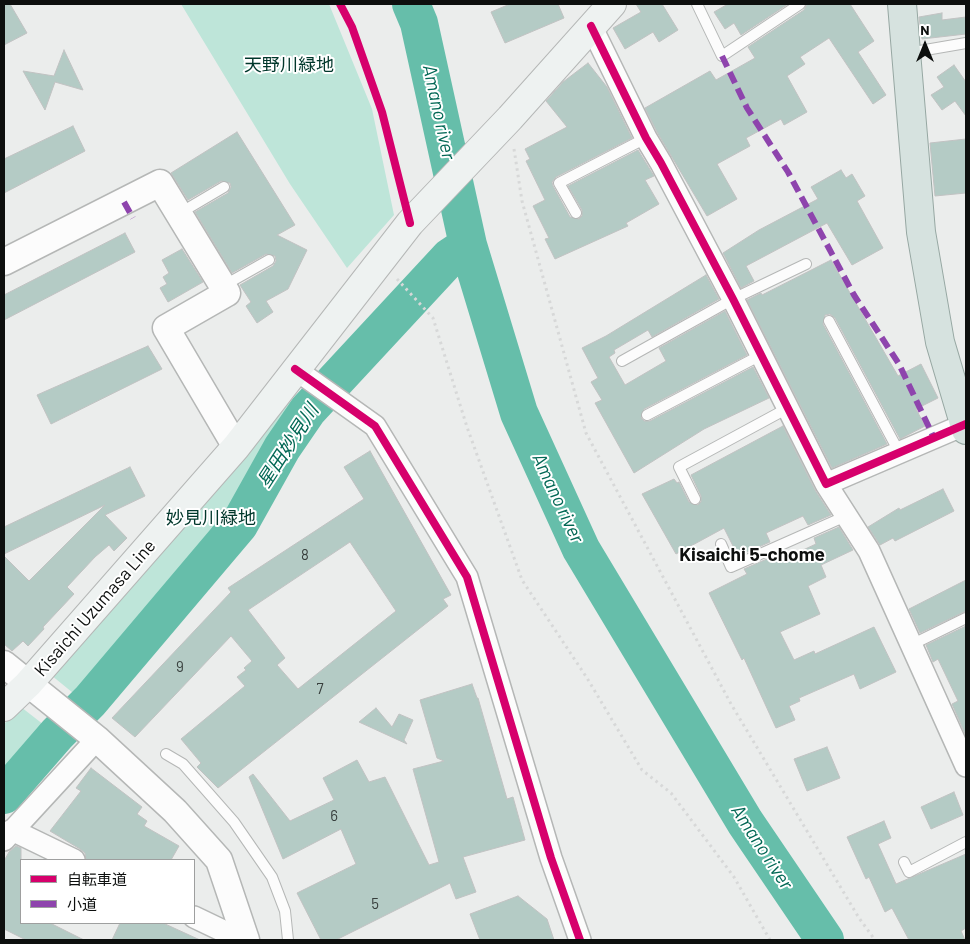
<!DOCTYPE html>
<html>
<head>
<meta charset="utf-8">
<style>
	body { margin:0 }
	#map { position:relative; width:970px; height:944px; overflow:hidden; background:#ebedec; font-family:Barlow,"Noto Sans JP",sans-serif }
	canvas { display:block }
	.frame { position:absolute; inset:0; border:5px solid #0d0f0e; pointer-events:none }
	.legend { position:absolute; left:20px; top:859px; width:175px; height:65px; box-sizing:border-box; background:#fff; border:1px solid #9e9f9f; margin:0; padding:6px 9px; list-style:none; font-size:15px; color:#0d0f0e }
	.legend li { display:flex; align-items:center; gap:10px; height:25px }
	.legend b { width:25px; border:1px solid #9e9f9f }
	.north { position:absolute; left:900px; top:20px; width:50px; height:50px; -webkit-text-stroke:4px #fff; paint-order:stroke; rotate:0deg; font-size:14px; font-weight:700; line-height:20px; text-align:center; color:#0d0f0e }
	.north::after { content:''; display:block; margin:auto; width:18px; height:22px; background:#0d0f0e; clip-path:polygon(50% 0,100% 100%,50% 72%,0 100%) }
</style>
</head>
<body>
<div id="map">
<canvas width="970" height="944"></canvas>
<div class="frame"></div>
<ul class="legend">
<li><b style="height:6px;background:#d6006c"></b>自転車道</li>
<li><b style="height:6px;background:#8e44ad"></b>小道</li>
</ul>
<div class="north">N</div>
</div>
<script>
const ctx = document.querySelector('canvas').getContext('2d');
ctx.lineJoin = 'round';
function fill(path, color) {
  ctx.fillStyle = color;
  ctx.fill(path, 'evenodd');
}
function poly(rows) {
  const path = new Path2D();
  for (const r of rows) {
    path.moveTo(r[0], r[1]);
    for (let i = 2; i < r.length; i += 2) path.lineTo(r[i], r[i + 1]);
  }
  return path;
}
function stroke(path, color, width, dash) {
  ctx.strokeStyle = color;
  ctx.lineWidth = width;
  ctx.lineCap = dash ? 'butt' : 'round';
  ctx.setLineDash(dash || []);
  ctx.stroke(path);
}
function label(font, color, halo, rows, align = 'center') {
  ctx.font = font + ' Barlow,"Noto Sans JP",sans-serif';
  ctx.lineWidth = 4;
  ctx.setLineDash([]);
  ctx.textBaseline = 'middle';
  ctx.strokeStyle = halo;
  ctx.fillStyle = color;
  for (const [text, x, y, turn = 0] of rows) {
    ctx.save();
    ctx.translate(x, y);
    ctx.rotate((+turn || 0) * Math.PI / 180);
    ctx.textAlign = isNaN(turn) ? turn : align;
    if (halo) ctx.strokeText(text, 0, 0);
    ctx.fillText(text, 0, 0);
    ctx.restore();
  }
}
fill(poly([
	[181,4,329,4,372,109,394,215,347,268,290,184],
	[301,393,308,397,238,517,78,697,51,675,283,406],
	[21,707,53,732,4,787,4,724]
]), '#bee5d9');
stroke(poly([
	[411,4,419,23,468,245,519,413,581,549,745,822,825,940],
	[4,795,57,734,90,701,239,525,282,448,308,410,450,257,468,245]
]), '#66beaa', 38);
const building = poly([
	[4,4,10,4,27,33,4,45,4,4],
	[510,4,558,4,564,18,505,43,491,12,510,4],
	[636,4,662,4,678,30,659,42,653,32,625,49,613,28,641,12,636,4],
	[728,4,788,4,741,35,734,23,725,29,714,12,728,4],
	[807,4,850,4,874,41,858,52,886,95,873,104,829,38,800,57,805,64,787,76,807,112,784,125,781,119,746,138,750,146,717,164,737,199,707,216,657,132,645,108,710,71,716,80,755,58,748,47,804,10,807,4],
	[942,13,942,20,966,17,966,34,922,39,919,17,942,13],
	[64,50,83,90,55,82,45,110,23,71,54,76,64,50],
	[588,63,607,87,632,138,556,177,552,182,553,186,570,217,579,219,582,216,582,210,568,186,638,150,654,176,645,180,659,204,626,223,628,226,555,259,545,239,549,238,533,206,545,200,526,161,530,159,525,149,567,127,546,101,563,82,588,63],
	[954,65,966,82,966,116,955,101,942,110,931,95,944,87,937,77,954,65],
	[73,126,85,151,4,193,4,159,73,126],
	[237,132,295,225,277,235,307,250,288,289,266,301,273,312,257,323,246,306,251,302,240,285,273,266,276,261,275,256,266,254,232,273,195,212,228,193,231,187,230,183,221,181,188,200,171,173,237,132],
	[966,139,966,193,935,196,930,143,966,139],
	[841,170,846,178,852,174,865,196,857,201,883,248,852,265,827,223,746,266,754,281,741,288,723,253,759,230,818,199,811,187,841,170],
	[125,233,135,252,4,320,4,295,125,233],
	[182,249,203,282,168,302,160,288,167,284,163,277,169,273,162,260,182,249],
	[831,260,898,376,921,364,938,398,916,409,925,426,900,439,835,318,830,314,825,315,823,324,887,444,832,468,747,300,761,293,762,295,831,260],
	[706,275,719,299,652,337,648,330,614,350,615,353,609,357,625,385,666,361,659,348,725,311,747,355,644,409,641,418,644,421,650,421,753,367,769,398,704,429,634,473,595,403,602,400,591,382,598,378,582,348,606,336,706,275],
	[148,346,162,369,51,424,37,395,148,346],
	[783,426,815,490,831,515,808,525,803,516,766,533,770,542,738,556,724,528,676,554,642,494,674,479,677,483,679,482,689,502,698,505,701,502,701,496,691,475,783,426],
	[370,451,451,595,443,599,448,606,218,788,197,767,201,763,181,739,245,686,237,677,246,670,244,668,252,661,231,636,135,737,112,718,231,592,228,588,364,499,344,467,370,451],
	[350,542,396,611,298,689,277,665,285,658,248,610,350,542],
	[130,467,145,496,105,515,127,538,114,551,109,545,95,557,67,587,74,594,43,627,44,629,28,646,23,641,12,651,4,644,4,556,29,581,105,505,4,554,4,527,130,467],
	[943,489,954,511,895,541,893,538,880,545,868,527,899,508,900,510,943,489],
	[839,527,853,550,821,565,826,577,808,586,820,614,780,632,794,660,814,651,815,654,874,627,896,672,860,689,854,674,799,698,800,701,789,706,795,720,776,728,744,658,742,660,709,593,747,574,744,569,776,555,779,561,816,544,814,538,839,527],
	[966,580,966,611,920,633,909,609,966,580],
	[966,626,966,736,952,704,958,701,938,659,933,662,926,645,966,626],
	[472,684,477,698,478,698,507,799,513,797,525,840,463,857,476,892,456,899,450,883,336,940,321,940,297,893,356,864,341,829,283,859,249,777,253,774,290,821,334,800,323,778,357,760,369,782,385,777,429,865,439,862,413,769,444,761,437,758,420,700,472,684],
	[376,708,392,727,399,714,413,720,404,740,407,744,359,722,376,708],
	[827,747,840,778,807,791,794,759,827,747],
	[91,768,142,807,137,814,147,821,144,826,179,846,171,860,86,860,85,853,80,849,50,831,81,791,76,788,91,768],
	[954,792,963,815,931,829,921,807,954,792],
	[884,821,891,838,878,844,896,884,966,854,966,928,961,931,965,940,909,940,892,908,885,912,869,877,866,879,847,837,884,821],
	[16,846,21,848,21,923,50,923,84,940,26,940,4,929,4,861,9,852,16,846],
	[518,896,547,919,554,940,480,940,470,914,518,896],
	[120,923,163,923,200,940,112,940,120,923]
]);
fill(building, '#b4cbc5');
stroke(building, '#c1c2c2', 1);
const service = poly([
	[697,4,722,56,800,4],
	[908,53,966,43],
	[180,213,224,187],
	[576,213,559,183,646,138],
	[223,286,269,260],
	[829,321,899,452],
	[622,361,733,299,806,264],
	[647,415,761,355],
	[695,499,679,467,788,408],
	[721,544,731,567,846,516],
	[911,645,966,618],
	[166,754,183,764,234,822,272,877,285,911,288,940],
	[904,862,909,872,966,842]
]);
const minor = poly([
	[591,26,646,138,661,163,733,299,826,484,966,424],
	[295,369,375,426,467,577,551,858,580,940],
	[826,484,869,551,966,766],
	[12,830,74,860],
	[4,840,97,739],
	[194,917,242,940]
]);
const tertiary = poly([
	[4,262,160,183,227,293,166,328,236,447],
	[4,664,97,739,175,811,219,860,246,940]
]);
const secondary = poly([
	[4,707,28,684,236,447,410,223,510,118,612,4]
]);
const trunk = poly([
	[902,4,921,232,940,342,966,430]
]);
stroke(service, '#b5b7b6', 12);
stroke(minor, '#b5b7b6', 24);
stroke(tertiary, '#b5b7b6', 29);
stroke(secondary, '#b5b7b6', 30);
stroke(trunk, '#96a7a2', 30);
stroke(poly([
	[514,149,522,201,586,433,731,704,859,918,875,940],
	[397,279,433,318,467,427,522,580,587,678,642,770,671,793,734,877,770,940]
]), '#d7d8d8', 3, [2.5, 4]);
stroke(service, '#fcfcfc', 10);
stroke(minor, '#fcfcfc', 21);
stroke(tertiary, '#fcfcfc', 26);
stroke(secondary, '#eef2f1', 28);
stroke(trunk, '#d6e2df', 28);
stroke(poly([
	[722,56,747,108,788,172,854,295,899,364,934,438],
	[124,202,133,218]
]), '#8e44ad', 6, [12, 6]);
stroke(poly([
	[340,4,352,27,382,112,410,223],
	[591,26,646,138,661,163,733,299,826,484,966,424],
	[295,369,375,426,467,577,551,858,580,940]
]), '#d6006c', 8);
label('15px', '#373e3c', null, [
	["8",305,555],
	["9",180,667],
	["7",320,689],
	["6",334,816],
	["5",375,904]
]);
label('18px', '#00372b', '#fff', [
	["天野川緑地",289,65],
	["妙見川緑地",211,518]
]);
label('18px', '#0d0f0e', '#fff', [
	["Kisaichi Uzumasa Line",95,608,-49]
]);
label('italic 19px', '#026754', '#fff', [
	["Amano river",439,112,78],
	["星田妙見川",288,446,-57],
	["Amano river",558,498,65],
	["Amano river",762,847,57]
]);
label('bold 19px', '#0d0f0e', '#fff', [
	["Kisaichi 5-chome",752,555]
]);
</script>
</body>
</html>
